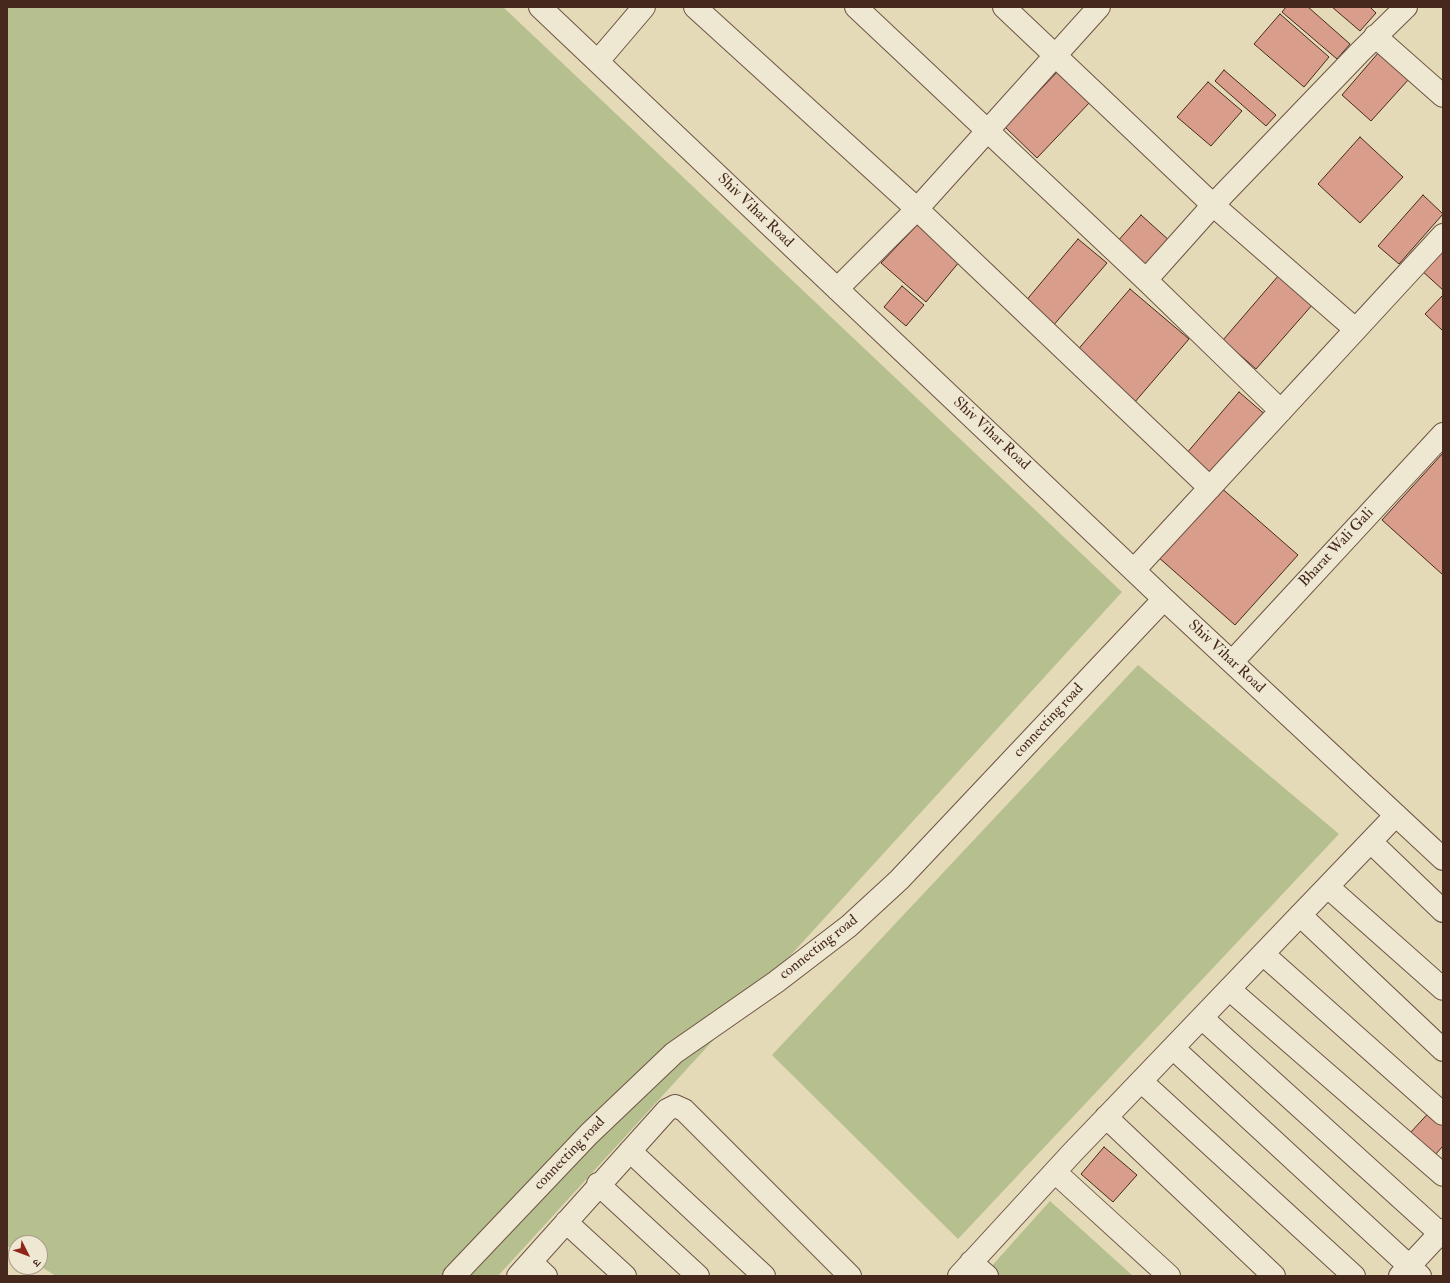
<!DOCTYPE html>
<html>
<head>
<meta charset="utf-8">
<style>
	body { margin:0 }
	#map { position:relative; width:1450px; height:1283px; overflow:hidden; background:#e5dab8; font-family:"IM FELL Double Pica","Noto Serif Devanagari",serif }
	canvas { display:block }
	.frame { position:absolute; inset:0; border:8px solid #46281d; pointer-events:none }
	.north { position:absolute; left:8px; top:1235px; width:40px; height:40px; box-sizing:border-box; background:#eee7d1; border:1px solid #ab9b89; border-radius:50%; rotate:132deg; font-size:11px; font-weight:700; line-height:16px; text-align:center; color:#46281d }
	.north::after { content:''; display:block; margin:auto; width:14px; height:18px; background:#8f2418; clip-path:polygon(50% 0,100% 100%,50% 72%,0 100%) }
</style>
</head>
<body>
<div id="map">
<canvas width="1450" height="1283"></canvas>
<div class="frame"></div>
<div class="north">उ</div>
</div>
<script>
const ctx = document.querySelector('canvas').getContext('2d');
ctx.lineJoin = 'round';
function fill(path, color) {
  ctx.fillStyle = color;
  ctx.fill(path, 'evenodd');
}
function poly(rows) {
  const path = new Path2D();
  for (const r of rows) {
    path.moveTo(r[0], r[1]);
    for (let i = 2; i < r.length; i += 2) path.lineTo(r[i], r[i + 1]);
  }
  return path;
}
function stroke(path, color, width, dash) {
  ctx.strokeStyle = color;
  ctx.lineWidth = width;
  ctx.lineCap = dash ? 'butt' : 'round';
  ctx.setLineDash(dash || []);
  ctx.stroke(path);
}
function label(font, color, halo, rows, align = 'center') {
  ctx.font = font + ' "IM FELL Double Pica",serif';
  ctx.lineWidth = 4;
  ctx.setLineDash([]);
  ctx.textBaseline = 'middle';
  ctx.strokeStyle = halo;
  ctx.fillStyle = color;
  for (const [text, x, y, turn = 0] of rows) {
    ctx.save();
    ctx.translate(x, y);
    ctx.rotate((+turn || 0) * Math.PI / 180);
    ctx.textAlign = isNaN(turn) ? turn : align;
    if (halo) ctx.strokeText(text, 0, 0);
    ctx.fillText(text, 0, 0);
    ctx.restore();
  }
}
fill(poly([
	[7,7,503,7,1122,592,498,1276,56,1276,40,1266,40,1243,16,1243,16,1251,7,1246],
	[1138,665,1339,834,958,1239,772,1055],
	[1050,1201,1133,1276,997,1276,989,1269]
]), '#b6bf8e');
const building = poly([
	[1286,7,1308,7,1350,44,1337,59,1282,12,1286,7],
	[1332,7,1370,7,1376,13,1360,31,1332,7],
	[1280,14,1329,57,1304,87,1254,44,1280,14],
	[1379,52,1409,79,1371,121,1342,95,1379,52],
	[1059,70,1091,101,1037,158,1005,127,1059,70],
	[1224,70,1276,115,1266,126,1215,81,1224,70],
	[1208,82,1242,111,1211,146,1177,117,1208,82],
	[1360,137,1403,177,1360,223,1318,184,1360,137],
	[1423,195,1443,214,1399,264,1378,246,1423,195],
	[1141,215,1171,242,1147,270,1116,243,1141,215],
	[918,224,960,261,926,302,881,263,918,224],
	[1078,239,1107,263,1052,327,1024,303,1078,239],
	[1443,248,1443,290,1421,270,1443,248],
	[1279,275,1313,304,1256,369,1223,340,1279,275],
	[902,286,924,305,906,326,884,307,902,286],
	[1130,289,1189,339,1134,403,1075,353,1130,289],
	[1443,295,1443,331,1425,314,1443,295],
	[1239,392,1268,417,1215,479,1186,454,1239,392],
	[1443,453,1443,575,1382,520,1443,453],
	[1219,486,1298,555,1235,625,1157,556,1219,486],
	[1434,1107,1443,1115,1443,1146,1434,1156,1410,1133,1434,1107],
	[1104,1147,1137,1175,1113,1202,1081,1174,1104,1147]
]);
fill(building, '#d99e8b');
stroke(building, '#46281d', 1);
const minor = poly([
	[540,7,1164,599,1443,859],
	[695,7,917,209,1210,488],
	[856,7,1146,280,1281,411],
	[1004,7,1213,205,1355,329],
	[1375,36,1443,96],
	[598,61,644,7],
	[1146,280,1213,205,1360,52,1406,7],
	[837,289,917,209,1099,7],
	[1134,570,1443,235],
	[1232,662,1443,434],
	[1371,842,1443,911],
	[1328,887,1443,989],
	[1300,915,1443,1050],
	[1263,954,1443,1114],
	[1229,989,1443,1175],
	[1202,1018,1443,1236],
	[1173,1048,1420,1276],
	[1141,1081,1354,1276],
	[1106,1117,1274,1276],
	[630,1151,764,1276],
	[1055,1172,1169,1276],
	[598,1184,698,1276],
	[566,1222,625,1276],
	[531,1262,546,1276],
	[971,1262,987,1276],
	[454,1276,589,1134,674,1053,776,982,849,926,899,880,1164,599],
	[518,1276,667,1110,675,1106,684,1110,850,1276],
	[959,1276,1072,1153,1396,815],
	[1400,1276,1443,1230]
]);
stroke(minor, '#6e5444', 24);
stroke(minor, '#eee7d1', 22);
label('15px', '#46281d', '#eee7d1', [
	["Shiv Vihar Road",755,211,44],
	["Shiv Vihar Road",991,434,43],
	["Bharat Wali Gali",1337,548,-47],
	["Shiv Vihar Road",1226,657,43],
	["connecting road",1049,721,-47],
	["connecting road",819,948,-38],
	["connecting road",570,1154,-46]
]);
</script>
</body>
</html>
